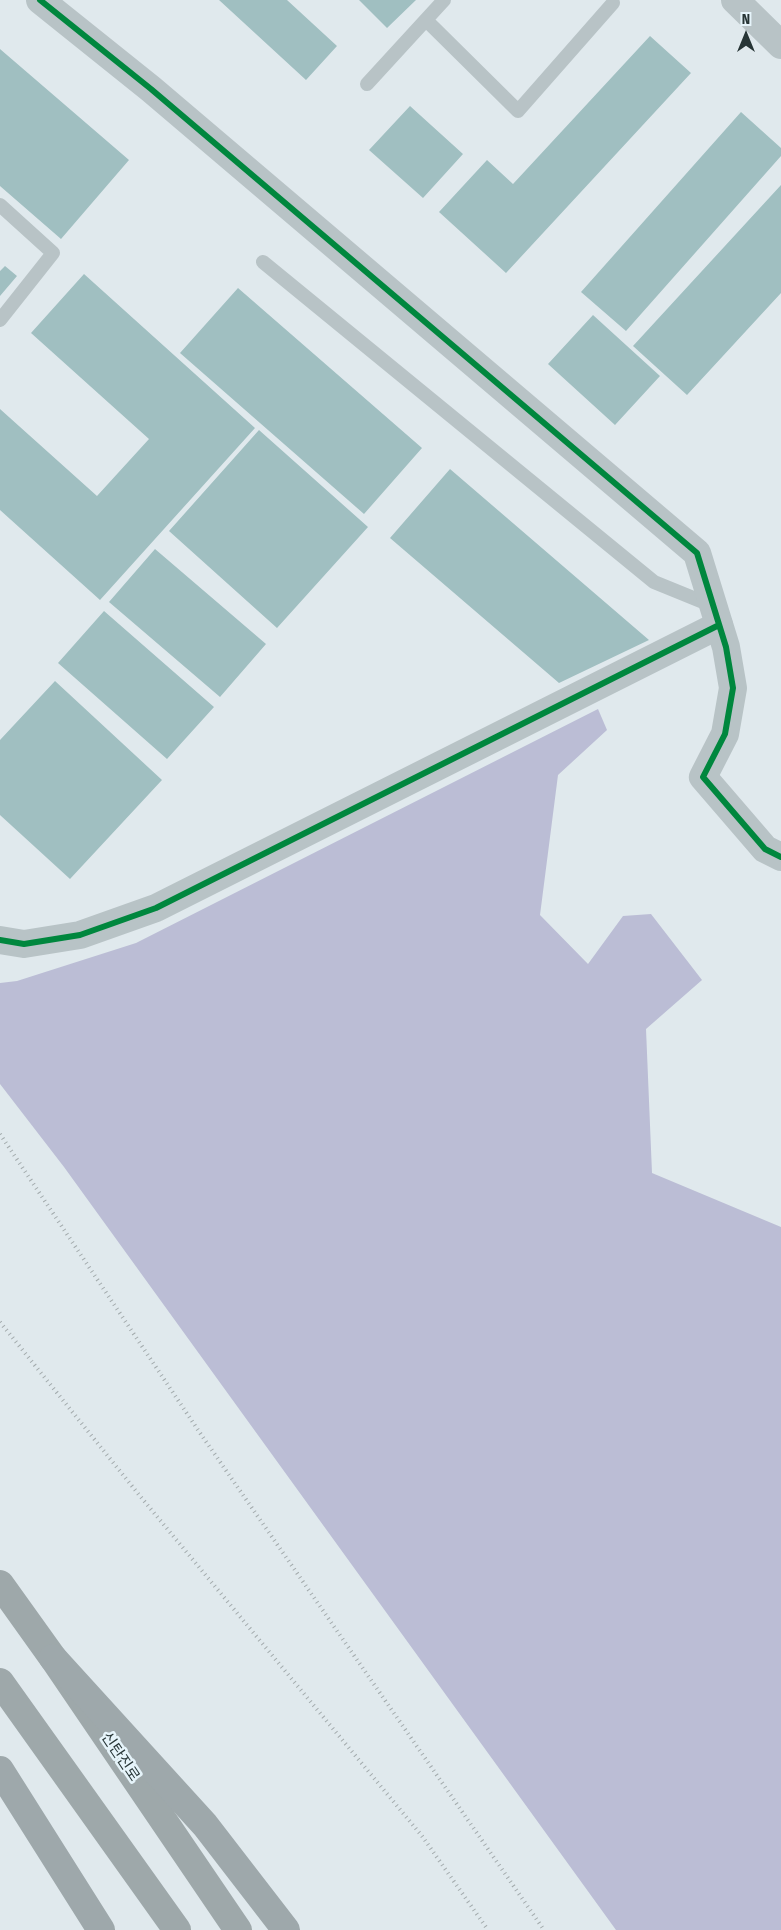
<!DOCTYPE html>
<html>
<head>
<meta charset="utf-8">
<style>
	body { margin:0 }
	#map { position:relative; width:781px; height:1930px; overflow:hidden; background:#e0e9ed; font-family:"Fira Sans Condensed",sans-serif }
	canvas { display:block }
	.north { position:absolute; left:721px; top:10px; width:50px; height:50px; -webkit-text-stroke:4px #e6f4fa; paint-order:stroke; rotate:0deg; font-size:14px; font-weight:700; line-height:20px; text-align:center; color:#273536 }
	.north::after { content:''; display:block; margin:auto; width:18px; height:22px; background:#273536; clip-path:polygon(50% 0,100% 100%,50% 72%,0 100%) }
</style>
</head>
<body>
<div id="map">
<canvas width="781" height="1930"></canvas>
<div class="north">N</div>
</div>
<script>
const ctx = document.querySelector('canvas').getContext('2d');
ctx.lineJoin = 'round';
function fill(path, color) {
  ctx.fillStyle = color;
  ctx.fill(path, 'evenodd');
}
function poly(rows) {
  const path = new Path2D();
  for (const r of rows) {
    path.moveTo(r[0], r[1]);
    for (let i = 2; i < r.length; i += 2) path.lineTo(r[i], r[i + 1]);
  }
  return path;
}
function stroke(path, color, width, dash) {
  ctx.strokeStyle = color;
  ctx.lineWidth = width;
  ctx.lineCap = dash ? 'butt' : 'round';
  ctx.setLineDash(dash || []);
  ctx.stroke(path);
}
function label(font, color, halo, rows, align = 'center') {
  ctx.font = font + ' "Fira Sans Condensed","Noto Sans KR",sans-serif';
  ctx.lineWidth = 5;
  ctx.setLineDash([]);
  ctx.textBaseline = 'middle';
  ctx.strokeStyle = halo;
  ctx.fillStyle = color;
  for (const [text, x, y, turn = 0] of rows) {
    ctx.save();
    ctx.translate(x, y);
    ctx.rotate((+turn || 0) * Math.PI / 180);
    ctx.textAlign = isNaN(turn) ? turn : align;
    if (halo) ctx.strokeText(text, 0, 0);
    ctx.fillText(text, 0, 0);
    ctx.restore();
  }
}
fill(poly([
	[598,709,607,730,558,775,540,915,588,964,623,916,651,914,702,980,646,1029,652,1173,781,1227,781,1930,616,1930,64,1167,0,1084,0,983,17,981,136,943]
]), '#bbbdd5');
fill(poly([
	[219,0,287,0,337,46,306,80],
	[359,0,416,0,387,28],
	[650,36,691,73,506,273,439,212,487,160,513,184],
	[0,49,129,160,61,239,0,186],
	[410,106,463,154,423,198,369,150],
	[741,112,781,148,781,156,626,331,581,292],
	[781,185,781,293,687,395,633,346],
	[5,266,17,276,0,296,0,271],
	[84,274,255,428,100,600,0,510,0,409,97,496,149,439,31,333],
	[238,288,422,448,364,514,180,353],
	[593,315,660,376,615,425,548,364],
	[259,430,368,527,277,628,169,531],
	[450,469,649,640,559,683,390,538],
	[155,549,266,644,220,697,109,602],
	[104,611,214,707,167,759,58,663],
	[55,681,162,780,70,879,0,815,0,740]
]), '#a0bfc1');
stroke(poly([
	[426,20,518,111,613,3],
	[367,84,444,0],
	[0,205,53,253,0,320],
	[263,262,654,582,713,606]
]), '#b8c3c6', 14);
stroke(poly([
	[40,0,151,89,697,553,726,647,733,688,725,734,703,777,765,849,781,857]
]), '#b8c3c6', 28);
stroke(poly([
	[735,0,781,45],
	[0,940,24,944,80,935,156,908,719,625]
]), '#b8c3c6', 28);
stroke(poly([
	[0,1584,53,1658,238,1930],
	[0,1682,177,1930]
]), '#9ea8aa', 28);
stroke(poly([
	[53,1658,205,1825,286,1930],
	[0,1770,101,1930]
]), '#9ea8ab', 28);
stroke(poly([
	[0,1134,198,1430,544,1930],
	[0,1322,140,1496,422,1836,488,1930]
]), '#a3abad', 4, [1, 4]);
stroke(poly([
	[40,0,151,89,697,553,726,647,733,688,725,734,703,777,765,849,781,857],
	[0,940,24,944,80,935,156,908,719,625]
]), '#00873e', 6);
label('15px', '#273536', '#e6f4fa', [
	["신탄진로",120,1757,56]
]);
</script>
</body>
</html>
